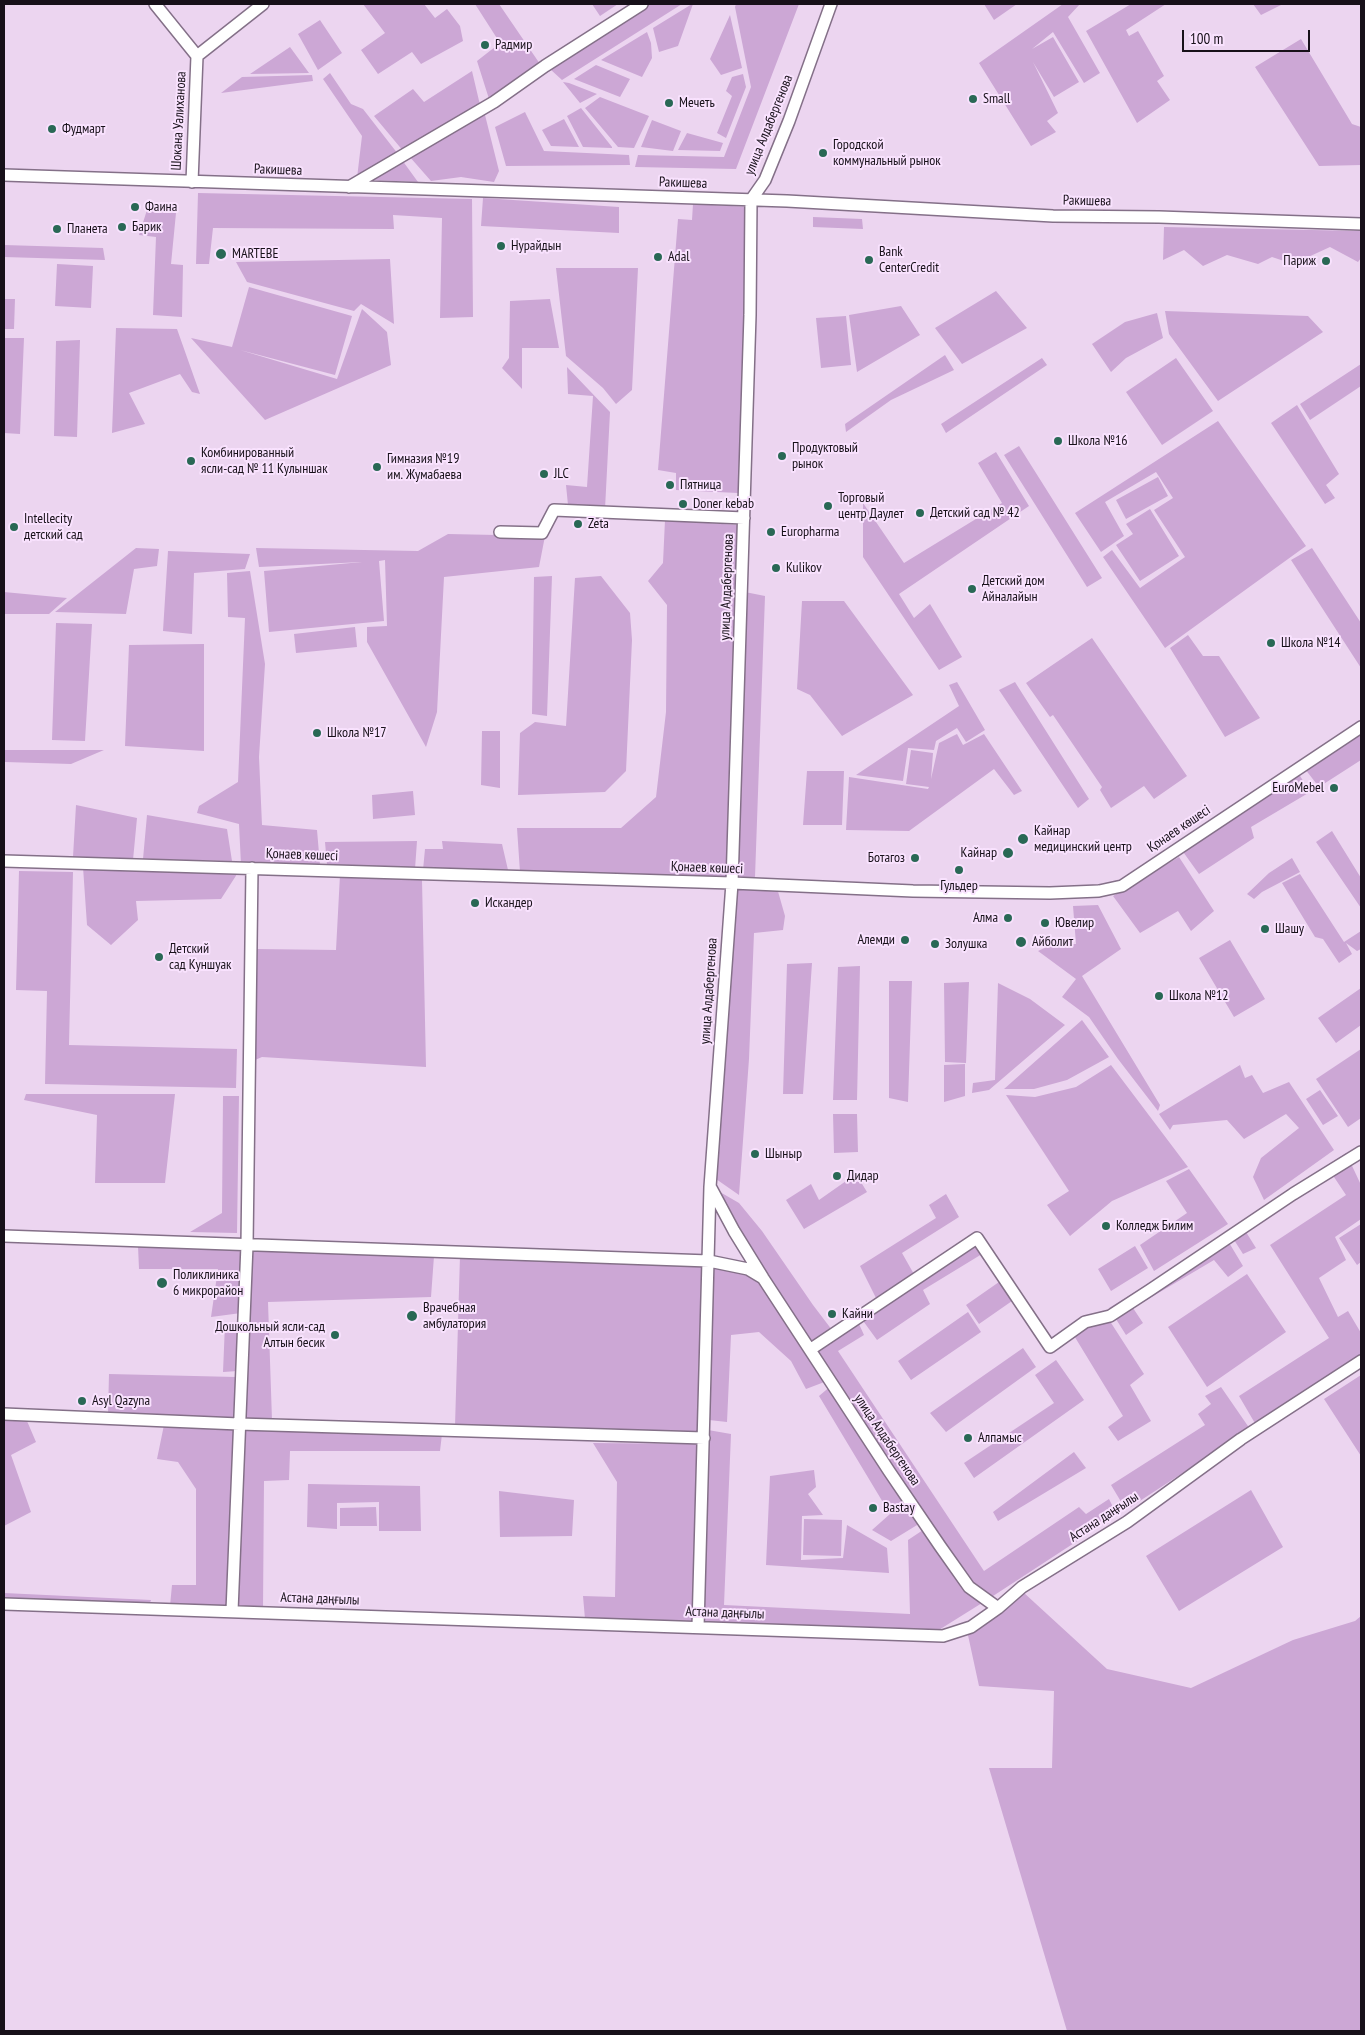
<!DOCTYPE html>
<html>
<head>
<meta charset="utf-8">
<style>
	body { margin:0 }
	#map { position:relative; width:1365px; height:2035px; overflow:hidden; background:#ecd5f0; font-family:"PT Sans Narrow",sans-serif }
	canvas { display:block }
	.frame { position:absolute; inset:0; border:5px solid #171019; pointer-events:none }
	.scale { position:absolute; left:1182px; top:30px; width:128px; height:22px; box-sizing:border-box; border:2px solid #171019; border-top:0; padding-left:6px; font-size:15px; line-height:18px; white-space:nowrap; color:#171019; -webkit-text-stroke:4px #f9e2fe; paint-order:stroke }
</style>
</head>
<body>
<div id="map">
<canvas width="1365" height="2035"></canvas>
<div class="frame"></div>
<div class="scale">100 m</div>
</div>
<script>
const ctx = document.querySelector('canvas').getContext('2d');
ctx.lineJoin = 'round';
function fill(path, color) {
  ctx.fillStyle = color;
  ctx.fill(path, 'evenodd');
}
function poly(rows) {
  const path = new Path2D();
  for (const r of rows) {
    path.moveTo(r[0], r[1]);
    for (let i = 2; i < r.length; i += 2) path.lineTo(r[i], r[i + 1]);
  }
  return path;
}
function stroke(path, color, width, dash) {
  ctx.strokeStyle = color;
  ctx.lineWidth = width;
  ctx.lineCap = dash ? 'butt' : 'round';
  ctx.setLineDash(dash || []);
  ctx.stroke(path);
}
function label(font, color, halo, rows, align = 'center') {
  ctx.font = font + ' "PT Sans Narrow",sans-serif';
  ctx.lineWidth = 4;
  ctx.setLineDash([]);
  ctx.textBaseline = 'middle';
  ctx.strokeStyle = halo;
  ctx.fillStyle = color;
  for (const [text, x, y, turn = 0] of rows) {
    ctx.save();
    ctx.translate(x, y);
    ctx.rotate((+turn || 0) * Math.PI / 180);
    ctx.textAlign = isNaN(turn) ? turn : align;
    if (halo) ctx.strokeText(text, 0, 0);
    ctx.fillText(text, 0, 0);
    ctx.restore();
  }
}
fill(poly([
	[363,4,424,4,435,18,447,9,460,26,463,41,421,64,412,52,378,74,361,50,385,33],
	[475,4,499,4,540,64,490,102,477,61,500,43],
	[592,4,618,4,600,16],
	[649,4,682,4,562,80,550,69],
	[692,4,693,4,678,46,659,52,653,28],
	[736,4,799,4,736,169,635,167,638,155,724,157,751,87,735,7],
	[984,4,1017,4,994,20],
	[1063,4,1080,4,1068,17,1100,73,1084,83,1053,32,1032,49,1053,37,1079,82,1054,97,1033,62,1058,113,1047,121,1056,132,1031,146,979,63],
	[1131,4,1166,4,1126,30,1129,36,1138,31,1164,76,1157,81,1170,100,1137,123,1086,31],
	[1253,4,1280,4,1281,5,1261,15],
	[730,15,742,68,721,75,710,59],
	[320,20,342,53,318,70,298,34],
	[647,32,651,43,652,58,642,77,601,60],
	[1301,39,1352,124,1361,127,1361,165,1319,166,1255,67],
	[290,47,309,73,250,74],
	[596,65,630,79,620,97,574,79],
	[472,71,480,105,404,152,374,116,413,89,424,102],
	[330,73,351,104,363,109,398,154,357,178,362,136,323,79],
	[743,74,746,87,726,138,717,133,732,96,726,91,732,77],
	[312,75,313,81,221,93,242,77],
	[563,82,569,83,597,94,580,103],
	[600,97,649,116,634,148,618,147,585,108],
	[581,108,612,147,612,148,583,147,567,116],
	[484,111,499,171,494,182,461,177,431,181,409,156],
	[525,112,544,151,629,155,630,165,506,166,495,127],
	[564,119,579,147,551,146,542,130],
	[652,120,681,131,673,151,641,147],
	[687,133,723,143,720,151,678,150],
	[402,160,418,182,372,180],
	[198,193,472,199,473,317,440,318,442,218,393,215,394,229,213,228,209,264,196,264],
	[483,198,619,207,619,233,481,226],
	[693,204,750,207,738,493,676,490,676,473,658,470,678,219,692,220],
	[147,210,176,213,171,264,183,265,182,317,153,315,156,237,139,235],
	[813,217,862,219,863,229,813,227],
	[1164,227,1361,231,1361,258,1358,262,1330,247,1293,264,1272,257,1258,264,1227,255,1203,266,1184,250,1163,260],
	[4,245,103,248,105,260,4,257],
	[390,259,394,324,361,304,354,311,247,282,236,262],
	[57,264,93,266,91,308,55,306],
	[556,268,638,268,632,390,616,404,603,388,566,356],
	[249,287,352,316,335,375,240,350,337,379,362,309,387,332,391,365,265,420,191,338,232,347],
	[996,291,1027,328,962,364,935,328],
	[4,299,15,299,14,329,4,329],
	[550,299,559,348,522,348,522,389,502,368,509,358,510,301],
	[901,306,920,335,857,372,849,315],
	[1165,311,1308,316,1323,332,1218,401,1169,334],
	[1157,313,1163,338,1126,358,1111,372,1092,344,1125,322],
	[846,316,851,365,821,368,816,318],
	[116,328,177,329,200,394,192,392,180,374,129,393,145,424,112,433],
	[4,338,24,338,20,434,4,433],
	[80,340,77,437,54,436,56,341],
	[945,355,954,370,891,400,846,432,845,424],
	[1042,358,1047,365,946,433,941,424],
	[1176,358,1213,411,1162,445,1126,392],
	[1361,364,1361,386,1310,420,1300,404],
	[567,367,610,412,605,509,568,505,566,485,587,487,593,396,568,394],
	[1297,405,1339,474,1326,485,1335,498,1325,504,1271,423],
	[1218,421,1306,546,1165,648,1103,557,1112,550,1140,588,1185,557,1154,510,1173,498,1156,472,1105,502,1124,536,1101,552,1075,513],
	[1019,446,1102,578,1087,587,1004,455],
	[996,452,1029,506,899,594,914,618,930,604,962,657,939,670,863,557,863,503,904,563,1002,503,978,463],
	[1158,477,1168,496,1126,519,1116,500],
	[1150,509,1179,556,1140,581,1116,545,1133,534,1126,524],
	[665,520,737,525,728,879,520,872,517,828,621,828,656,797,666,712,667,605,648,581,663,563],
	[448,534,545,536,539,567,444,577,437,712,426,747,367,642,367,627,387,626,385,560,379,561,384,621,269,632,264,571,362,562,259,567,256,548,418,551],
	[136,548,159,549,157,566,134,569,126,614,55,612],
	[1312,548,1361,623,1361,668,1291,560],
	[168,551,250,554,245,569,194,573,192,634,163,631],
	[250,571,265,664,259,757,262,825,317,830,320,865,241,865,239,824,197,813,199,806,238,782,245,618,228,617,227,573],
	[552,576,547,716,532,714,534,577],
	[601,576,630,613,632,640,626,771,605,792,518,795,520,733,535,722,566,726,575,578],
	[4,592,67,598,49,614,4,614],
	[745,592,765,596,755,877,736,877],
	[802,601,844,601,913,695,842,736,810,695,797,689],
	[56,623,92,624,85,741,52,740],
	[355,627,357,647,296,653,294,634],
	[1188,635,1203,656,1219,656,1260,718,1225,737,1170,648],
	[1092,638,1187,776,1154,799,1144,786,1111,808,1100,790,1102,787,1053,715,1050,717,1026,683],
	[204,644,204,751,125,746,129,645],
	[957,682,985,730,966,742,957,728,936,741,934,750,908,748,903,781,856,775,959,706,949,685],
	[1015,682,1089,799,1078,808,999,690],
	[482,731,500,731,500,788,481,785],
	[1361,731,1361,760,1319,787,1305,769],
	[957,734,963,745,984,734,1022,791,1014,795,994,769,909,831,846,830,849,777,928,789,929,787,906,784,911,750,933,753,931,779,939,743],
	[4,750,104,750,71,764,5,762],
	[807,771,844,771,842,825,803,825],
	[1297,771,1310,792,1251,827,1254,838,1199,874,1181,849],
	[413,791,415,815,373,819,372,795],
	[76,805,137,818,133,860,73,857],
	[147,815,227,829,232,861,143,859],
	[1332,831,1361,878,1361,908,1316,842],
	[417,841,415,869,327,865,325,842],
	[442,841,502,844,508,870,423,870,425,849,443,849],
	[1179,857,1214,911,1191,931,1178,911,1140,933,1113,896],
	[1292,858,1300,872,1262,892,1254,899,1247,894,1269,873],
	[83,867,239,871,221,899,136,901,138,920,111,945,87,925],
	[19,871,73,872,69,1045,237,1049,236,1088,45,1084,47,991,16,990],
	[1300,874,1344,942,1361,931,1361,949,1357,951,1346,943,1352,954,1339,963,1323,939,1315,937,1282,883],
	[340,875,422,880,426,1067,262,1057,255,1060,256,949,336,950],
	[736,888,777,888,785,916,783,930,754,933,749,1059,739,1195,716,1179],
	[1098,905,1121,949,1082,976,1160,1105,1158,1111,1118,1059,1089,1017,1062,997,1076,979,1038,951,1053,944,1076,944,1073,906],
	[1230,940,1265,999,1234,1017,1199,958],
	[812,963,803,1094,783,1094,787,964],
	[860,966,857,1100,833,1100,838,967],
	[889,981,912,981,908,1102,889,1098],
	[969,982,966,1063,945,1062,944,983],
	[998,983,1030,999,1065,1025,989,1090,972,1093,973,1083,995,1080],
	[1361,988,1361,1025,1336,1043,1318,1018],
	[1082,1020,1109,1057,1067,1080,1034,1089,1004,1089],
	[1361,1049,1361,1118,1348,1127,1316,1079],
	[965,1064,965,1096,944,1102,944,1065],
	[1111,1065,1188,1167,1112,1201,1070,1236,1047,1205,1069,1191,1006,1095,1035,1097,1076,1087],
	[1240,1065,1245,1078,1252,1075,1263,1093,1289,1082,1334,1150,1264,1200,1253,1177,1261,1158,1299,1128,1286,1114,1244,1139,1227,1120,1173,1125,1170,1130,1159,1114],
	[1320,1090,1338,1116,1323,1125,1306,1099],
	[26,1094,175,1094,165,1183,95,1183,97,1115,24,1100],
	[223,1096,239,1096,237,1233,190,1232,222,1213],
	[833,1114,857,1114,858,1152,834,1153],
	[1346,1153,1361,1185,1361,1219,1335,1237,1346,1260,1319,1278,1338,1317,1348,1311,1361,1333,1361,1357,1256,1425,1239,1396,1329,1338,1270,1245,1346,1195,1332,1174,1246,1232,1256,1248,1243,1254,1229,1232],
	[1189,1169,1228,1224,1154,1271,1140,1245,1187,1213,1166,1181],
	[856,1174,867,1192,804,1229,786,1200,811,1184,819,1200],
	[713,1188,739,1203,762,1231,813,1305,832,1330,812,1344],
	[946,1194,959,1217,902,1253,915,1276,878,1302,860,1266,936,1218,929,1205],
	[1361,1224,1361,1262,1357,1265,1339,1238],
	[1225,1236,1243,1266,1228,1277,1214,1260,1133,1308,1143,1323,1126,1335,1109,1308],
	[975,1242,982,1254,923,1290,930,1304,877,1340,861,1318],
	[138,1246,243,1248,241,1313,211,1317,218,1269,139,1269],
	[1135,1246,1148,1268,1111,1291,1098,1269],
	[252,1248,434,1256,431,1297,268,1302,272,1420,244,1418],
	[460,1256,705,1264,698,1434,455,1426],
	[712,1264,760,1280,827,1381,806,1389,791,1361,759,1332,731,1335,727,1422,709,1420],
	[1247,1274,1286,1332,1207,1387,1168,1327],
	[999,1282,1012,1301,979,1324,966,1305],
	[968,1312,981,1332,911,1380,898,1361],
	[1104,1312,1144,1374,1130,1385,1151,1421,1118,1441,1108,1427,1123,1416,1073,1334],
	[240,1323,238,1371,223,1372,225,1324],
	[859,1324,864,1335,838,1351,984,1571,1079,1507,1086,1514,1109,1499,1117,1515,990,1598,971,1586,817,1350],
	[1023,1348,1036,1367,946,1432,930,1413],
	[1056,1360,1084,1400,974,1478,964,1463,1054,1403,1035,1375],
	[109,1374,236,1377,235,1421,108,1414],
	[1361,1375,1361,1456,1324,1399],
	[832,1385,922,1522,891,1541,872,1530,890,1514,819,1396],
	[1221,1387,1250,1429,1126,1510,1111,1485,1205,1425,1198,1414,1211,1404,1205,1396],
	[4,1421,27,1421,36,1442,11,1455,31,1512,4,1526],
	[164,1425,234,1429,227,1609,170,1606,172,1585,196,1585,196,1489,178,1462,157,1459],
	[242,1430,442,1434,440,1451,290,1451,289,1480,264,1481,263,1608,234,1608],
	[708,1430,731,1434,724,1605,910,1614,908,1540,926,1528,982,1603,934,1633,702,1624],
	[593,1443,697,1444,695,1621,585,1619,583,1596,615,1597,617,1482],
	[1074,1452,1086,1468,998,1521,993,1512],
	[814,1470,816,1487,808,1494,823,1515,802,1516,801,1560,843,1558,847,1525,887,1548,889,1573,766,1565,770,1476],
	[308,1484,420,1486,421,1531,379,1531,379,1502,337,1503,337,1529,307,1527],
	[1251,1490,1283,1547,1179,1611,1146,1556],
	[499,1491,574,1500,572,1536,500,1537],
	[376,1507,377,1526,340,1526,340,1508],
	[804,1519,842,1520,841,1556,803,1555],
	[1023,1592,1107,1669,1191,1688,1293,1640,1355,1621,1361,1616,1361,2031,1067,2031,989,1768,1052,1768,1054,1691,979,1686,966,1626],
	[4,1593,151,1600,149,1606,4,1600]
]), '#cca7d5');
const minor = poly([
	[155,4,197,56],
	[4,175,787,201,1053,216,1159,217,1361,224],
	[192,182,197,56,263,4],
	[349,187,494,102,545,66,642,4],
	[500,532,542,533,554,510,744,518],
	[4,861,732,883,913,891,1050,893,1099,891,1122,886,1361,727],
	[711,1188,734,1231,763,1278,889,1471,940,1546,969,1587,998,1608],
	[4,1236,709,1261,748,1269,763,1278],
	[811,1349,977,1238,1050,1347,1085,1322,1110,1316,1150,1290,1293,1194,1361,1152],
	[4,1414,239,1424,704,1438],
	[4,1604,943,1636,971,1627,998,1608,1022,1587,1127,1522,1241,1439,1361,1361],
	[232,1611,247,1245,252,868],
	[698,1627,710,1187,732,883,750,315,751,200,765,180,789,121,831,4]
]);
stroke(minor, '#847088', 14);
stroke(minor, '#fff', 11);
for (const [x, y, r, color] of [
	[485,45,5,"#296855"],
	[973,99,5,"#296855"],
	[669,103,5,"#296855"],
	[52,129,5,"#296855"],
	[823,153,5,"#296855"],
	[135,207,5,"#296855"],
	[122,227,5,"#296855"],
	[57,229,5,"#296855"],
	[501,246,5,"#296855"],
	[221,254,6,"#296855"],
	[658,257,5,"#296855"],
	[869,260,5,"#296855"],
	[1326,261,5,"#296855"],
	[1058,441,5,"#296855"],
	[782,456,5,"#296855"],
	[191,461,5,"#296855"],
	[377,467,5,"#296855"],
	[544,474,5,"#296855"],
	[670,485,5,"#296855"],
	[683,504,5,"#296855"],
	[828,506,5,"#296855"],
	[920,513,5,"#296855"],
	[578,524,5,"#296855"],
	[14,527,5,"#296855"],
	[771,532,5,"#296855"],
	[776,568,5,"#296855"],
	[972,589,5,"#296855"],
	[1271,643,5,"#296855"],
	[317,733,5,"#296855"],
	[1334,788,5,"#296855"],
	[1023,839,6,"#296855"],
	[1008,853,6,"#296855"],
	[915,858,5,"#296855"],
	[959,870,5,"#296855"],
	[475,903,5,"#296855"],
	[1008,918,5,"#296855"],
	[1045,923,5,"#296855"],
	[1265,929,5,"#296855"],
	[905,940,5,"#296855"],
	[1021,942,6,"#296855"],
	[935,944,5,"#296855"],
	[159,957,5,"#296855"],
	[1159,996,5,"#296855"],
	[755,1154,5,"#296855"],
	[837,1176,5,"#296855"],
	[1106,1226,5,"#296855"],
	[162,1283,6,"#296855"],
	[832,1314,5,"#296855"],
	[412,1316,6,"#296855"],
	[335,1335,5,"#296855"],
	[82,1401,5,"#296855"],
	[968,1438,5,"#296855"],
	[873,1508,5,"#296855"]
]) {
  const dot = new Path2D();
  dot.arc(x, y, r, 0, 2 * Math.PI);
  ctx.fillStyle = color;
  ctx.fill(dot);
  stroke(dot, '#f9e2fe', 2);
}
label('14px', '#171019', '#f9e2fe', [
	["Радмир",495,45],
	["Small",983,99],
	["Мечеть",679,103],
	["Фудмарт",62,129],
	["Городской",833,145],
	["коммунальный рынок",833,161],
	["Фаина",145,207],
	["Барик",132,227],
	["Планета",67,229],
	["Нурайдын",511,246],
	["Bank",879,252],
	["CenterCredit",879,268],
	["MARTEBE",232,254],
	["Adal",668,257],
	["Париж",1316,261,"right"],
	["Школа №16",1068,441],
	["Продуктовый",792,448],
	["рынок",792,464],
	["Комбинированный",201,453],
	["ясли-сад № 11 Кулыншак",201,469],
	["Гимназия №19",387,459],
	["им. Жумабаева",387,475],
	["JLC",554,474],
	["Пятница",680,485],
	["Торговый",838,498],
	["центр Даулет",838,514],
	["Doner kebab",693,504],
	["Детский сад № 42",930,513],
	["Intellecity",24,519],
	["детский сад",24,535],
	["Zeta",588,524],
	["Europharma",781,532],
	["Kulikov",786,568],
	["Детский дом",982,581],
	["Айналайын",982,597],
	["Школа №14",1281,643],
	["Школа №17",327,733],
	["EuroMebel",1324,788,"right"],
	["Кайнар",1034,831],
	["медицинский центр",1034,847],
	["Кайнар",997,853,"right"],
	["Ботагоз",905,858,"right"],
	["Гульдер",959,886,"center"],
	["Искандер",485,903],
	["Алма",998,918,"right"],
	["Ювелир",1055,923],
	["Шашу",1275,929],
	["Алемди",895,940,"right"],
	["Айболит",1032,942],
	["Золушка",945,944],
	["Детский",169,949],
	["сад Куншуак",169,965],
	["Школа №12",1169,996],
	["Шыныр",765,1154],
	["Дидар",847,1176],
	["Колледж Билим",1116,1226],
	["Поликлиника",173,1275],
	["6 микрорайон",173,1291],
	["Врачебная",423,1308],
	["амбулатория",423,1324],
	["Кайни",842,1314],
	["Дошкольный ясли-сад",325,1327,"right"],
	["Алтын бесик",325,1343,"right"],
	["Asyl Qazyna",92,1401],
	["Алпамыс",978,1438],
	["Bastay",883,1508]
], 'left');
label('14px', '#171019', '#f9e2fe', [
	["Шокана Уалиханова",179,121,-87],
	["улица Алдабергенова",769,125,-68],
	["Ракишева",278,170,2],
	["Ракишева",683,183,2],
	["Ракишева",1087,201,1],
	["улица Алдабергенова",727,587,-88],
	["Қонаев көшесі",1179,829,-34],
	["Қонаев көшесі",302,855,2],
	["Қонаев көшесі",707,868,2],
	["улица Алдабергенова",709,991,-86],
	["улица Алдабергенова",887,1440,56],
	["Астана даңғылы",1104,1517,-33],
	["Астана даңғылы",320,1599,2],
	["Астана даңғылы",725,1613,2]
]);
</script>
</body>
</html>
